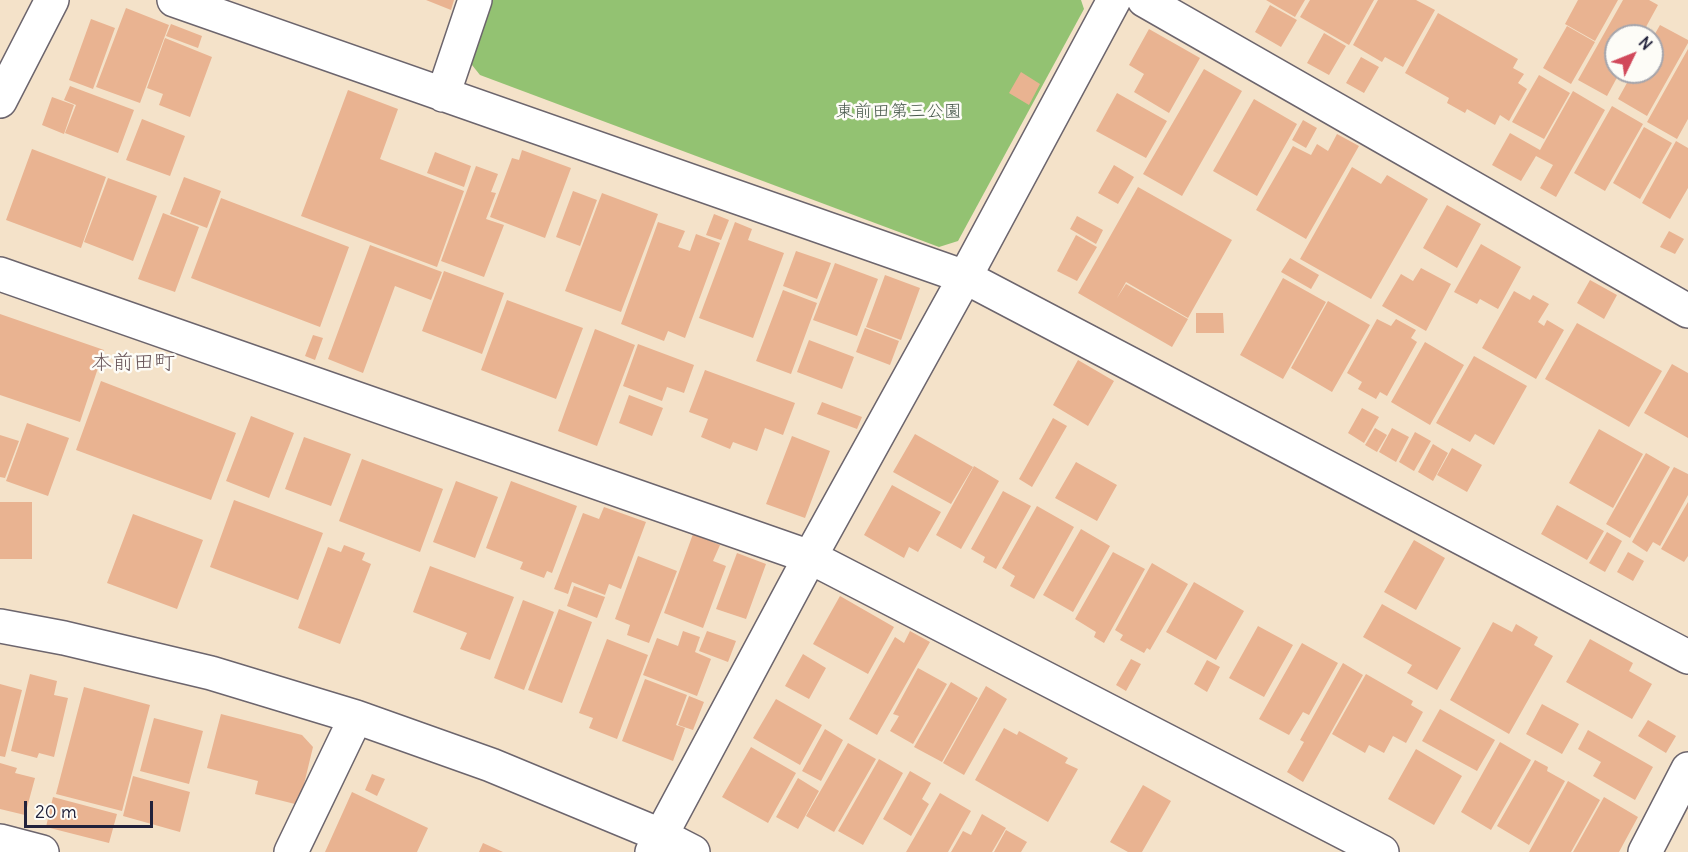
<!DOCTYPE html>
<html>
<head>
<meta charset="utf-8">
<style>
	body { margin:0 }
	#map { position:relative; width:1688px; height:852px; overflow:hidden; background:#f4e2c9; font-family:Delius,sans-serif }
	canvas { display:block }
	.north { position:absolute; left:1604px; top:24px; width:60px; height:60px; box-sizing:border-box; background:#fdfcf7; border:2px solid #a5a5ac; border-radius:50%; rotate:47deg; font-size:16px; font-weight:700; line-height:24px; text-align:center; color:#22223b }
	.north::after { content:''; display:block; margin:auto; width:21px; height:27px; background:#d1495b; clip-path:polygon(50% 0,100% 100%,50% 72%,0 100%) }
	.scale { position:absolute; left:24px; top:801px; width:129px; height:27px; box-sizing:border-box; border:3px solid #22223b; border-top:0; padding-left:8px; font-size:18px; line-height:21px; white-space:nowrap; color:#22223b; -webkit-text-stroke:4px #fdfcf7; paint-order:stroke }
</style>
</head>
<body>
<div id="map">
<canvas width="1688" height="852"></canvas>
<div class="north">N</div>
<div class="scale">20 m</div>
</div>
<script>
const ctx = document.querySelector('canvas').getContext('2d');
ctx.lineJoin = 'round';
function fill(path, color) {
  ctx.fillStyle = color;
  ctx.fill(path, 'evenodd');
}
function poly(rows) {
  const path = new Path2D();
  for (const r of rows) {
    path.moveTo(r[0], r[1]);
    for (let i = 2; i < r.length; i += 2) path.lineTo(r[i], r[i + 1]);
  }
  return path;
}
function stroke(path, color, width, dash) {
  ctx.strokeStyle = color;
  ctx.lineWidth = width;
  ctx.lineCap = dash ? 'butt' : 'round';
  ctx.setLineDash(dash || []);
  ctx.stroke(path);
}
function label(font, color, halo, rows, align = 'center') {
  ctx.font = font + ' Delius,"Klee One",sans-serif';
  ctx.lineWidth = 5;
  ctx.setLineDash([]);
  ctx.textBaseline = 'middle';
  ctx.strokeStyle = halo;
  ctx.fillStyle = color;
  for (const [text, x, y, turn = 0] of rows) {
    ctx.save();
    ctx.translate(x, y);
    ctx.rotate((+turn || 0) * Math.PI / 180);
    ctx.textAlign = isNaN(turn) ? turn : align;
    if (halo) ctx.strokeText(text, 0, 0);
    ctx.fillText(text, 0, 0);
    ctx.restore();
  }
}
fill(poly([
	[490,0,1081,0,1084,9,958,241,939,247,480,75,468,60]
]), '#93c272');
fill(poly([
	[426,0,454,0,451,10],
	[1266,0,1305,0,1295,17],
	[1310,0,1374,0,1349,45,1300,17],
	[1378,0,1416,0,1435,10,1403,67,1385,57,1382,62,1353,45],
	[1578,0,1618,0,1595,41,1565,24],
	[1623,0,1649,0,1658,5,1641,36,1616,36,1616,72,1620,72,1607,96,1578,80],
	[1270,5,1297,20,1281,47,1255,32],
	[126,8,169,25,140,103,96,87],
	[1438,13,1518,59,1513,68,1524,74,1518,83,1527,89,1509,121,1500,115,1495,125,1467,109,1465,113,1447,103,1449,98,1405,73],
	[91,19,115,28,93,89,69,80],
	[171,24,202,36,198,48,166,36],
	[1660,25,1688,40,1688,43,1647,116,1618,99,1633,72,1652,72,1652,39],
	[1567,26,1595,42,1571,84,1543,68],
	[1149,29,1200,58,1169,113,1134,92,1144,74,1129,65],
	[1324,33,1346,46,1329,75,1307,63],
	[165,38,212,57,190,117,159,105,163,94,147,88],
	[1688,49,1688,119,1677,139,1647,122],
	[1361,57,1379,67,1364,93,1346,83],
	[1204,69,1242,91,1182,196,1143,174],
	[1021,72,1040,84,1029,105,1009,93],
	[1539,75,1570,93,1544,139,1512,122],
	[70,86,134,110,118,153,65,133,76,105,64,100],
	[348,90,398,109,380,159,464,191,437,267,301,216],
	[1573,91,1605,110,1556,197,1540,188,1553,165,1536,156,1521,181,1492,165,1510,133,1540,150],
	[1117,93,1167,121,1146,158,1096,131],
	[52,97,74,105,64,134,42,125],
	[1254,99,1297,124,1257,196,1213,171],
	[1612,106,1643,124,1605,191,1574,173],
	[142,119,185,136,170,176,126,160],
	[1303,120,1317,128,1306,148,1292,140],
	[1644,127,1672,143,1640,199,1613,183],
	[1337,134,1359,146,1306,239,1256,210,1293,146,1311,155,1317,144,1328,151],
	[1676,141,1688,148,1688,188,1670,219,1642,203],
	[32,149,106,177,81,248,6,220],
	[522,150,571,168,545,238,490,217,512,158,519,160],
	[435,152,471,166,464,187,427,173],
	[1114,165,1134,177,1118,204,1098,193],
	[476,166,498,174,491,192,496,193,486,219,504,225,484,277,441,261],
	[1352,167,1381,184,1387,175,1428,199,1371,299,1300,259],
	[184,177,221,191,207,228,170,214],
	[108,178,157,196,133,261,84,242],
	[1138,187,1232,240,1188,318,1126,282,1117,298,1126,284,1188,319,1172,347,1078,293],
	[573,191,597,200,580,246,556,237],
	[602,193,658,214,621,312,565,291],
	[221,198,349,247,320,327,191,278],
	[1447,205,1481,224,1457,268,1423,248],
	[163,213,199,227,175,292,138,279],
	[714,214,729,220,721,240,706,235],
	[1077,216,1103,230,1096,244,1070,229],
	[658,222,685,231,678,247,690,251,696,234,720,243,685,338,668,331,664,341,621,324],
	[735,222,752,229,748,240,784,253,753,338,699,318],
	[1669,231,1684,239,1675,254,1660,247],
	[1076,235,1097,247,1077,281,1057,271],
	[1481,244,1521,267,1498,309,1480,299,1477,304,1454,292],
	[370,245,442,272,431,300,395,286,363,373,328,359],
	[796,251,831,263,817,299,783,286],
	[1290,258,1319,275,1311,289,1281,272],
	[835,263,878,279,857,336,813,320],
	[1421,268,1451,284,1426,331,1382,306,1401,274,1413,281],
	[444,271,504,293,482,354,422,331],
	[885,275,920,288,901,340,866,327],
	[1283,278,1326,302,1283,379,1240,355],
	[1590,280,1617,295,1604,319,1577,303],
	[783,290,817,303,791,374,756,361],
	[1514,291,1530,300,1533,295,1549,304,1538,322,1544,326,1547,320,1564,330,1536,379,1482,348],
	[507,300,583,328,556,399,481,370],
	[1328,301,1370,325,1332,392,1291,368],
	[1196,313,1223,313,1224,333,1196,333],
	[0,314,104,350,80,422,0,395],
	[1377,319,1391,326,1396,319,1416,330,1411,338,1417,342,1387,396,1380,392,1376,399,1358,389,1362,382,1347,373],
	[1577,323,1662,371,1629,427,1545,379],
	[865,328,899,341,890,365,856,352],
	[595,329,635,345,597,446,558,431],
	[313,335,323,338,315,360,305,356],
	[809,340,854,357,842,389,797,372],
	[1425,342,1464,365,1430,425,1391,402],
	[638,344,694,365,684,393,667,387,662,401,623,386],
	[1474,356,1527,386,1494,445,1475,434,1470,442,1436,423],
	[1078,360,1114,381,1088,426,1053,405],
	[1672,364,1688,373,1688,438,1644,413],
	[705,370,795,403,783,435,765,428,757,451,733,442,730,449,701,437,708,419,689,412],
	[101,381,236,433,211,500,76,450],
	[629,395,663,408,652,436,619,423],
	[822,402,862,417,857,429,817,414],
	[1362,408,1379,417,1364,443,1348,433],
	[251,416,294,433,269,498,226,481],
	[1053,418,1067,426,1032,487,1019,479],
	[27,423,69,438,48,496,6,481],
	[1375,428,1387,435,1377,452,1365,445],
	[1392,428,1409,437,1396,462,1379,452],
	[1599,429,1643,454,1613,508,1569,483],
	[1415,432,1431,441,1414,471,1399,462],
	[915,434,973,467,951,504,893,472],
	[0,435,19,441,5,478,0,477],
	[792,436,830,451,805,518,766,504],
	[304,437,351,454,331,506,285,489],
	[1433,444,1448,453,1433,481,1418,472],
	[1452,448,1482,465,1467,492,1437,475],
	[1646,453,1670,467,1630,538,1606,524],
	[362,459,443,489,420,552,339,521],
	[1076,462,1117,485,1097,521,1055,498],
	[974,466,999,481,961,549,936,535],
	[1674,467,1688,474,1688,495,1660,546,1653,542,1647,552,1632,542],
	[456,481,498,497,475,558,433,542],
	[511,481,577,506,552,573,547,571,544,578,520,569,523,562,486,548],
	[892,485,941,512,918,552,909,547,904,558,864,535],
	[1003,491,1031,506,996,569,983,562,985,557,971,549],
	[234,500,323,533,298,600,210,567],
	[0,502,32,502,32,559,0,559],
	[1688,502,1688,556,1684,562,1661,549],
	[1557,505,1604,531,1587,560,1541,534],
	[1037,506,1074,527,1034,599,1010,586,1015,576,1002,568],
	[604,507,646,522,621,589,609,584,605,595,572,582,568,594,554,589,583,513,599,519],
	[133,514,203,540,177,609,107,583],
	[1081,529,1110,546,1073,612,1043,595],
	[1607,532,1622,541,1605,572,1589,563],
	[693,534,720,545,713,561,726,566,703,628,664,613],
	[1414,540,1445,558,1416,610,1384,592],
	[344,545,365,553,362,560,371,564,340,644,298,628,328,547,341,552],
	[1113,552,1145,569,1104,643,1094,637,1096,632,1075,619],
	[1628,552,1644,561,1633,581,1617,572],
	[737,553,766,564,746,619,716,609],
	[638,556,677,571,649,643,627,635,630,625,615,619],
	[1152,563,1188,584,1150,650,1147,648,1144,653,1120,640,1123,635,1115,630],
	[430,566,514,597,490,660,460,649,467,633,413,612],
	[1194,582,1244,611,1216,660,1166,632],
	[574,586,605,597,597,618,567,606],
	[840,596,894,627,868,674,813,644],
	[523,600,554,612,524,690,494,678],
	[1382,604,1461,648,1437,690,1407,673,1412,665,1363,637],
	[559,609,592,622,562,703,528,690],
	[1493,622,1512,632,1516,624,1538,637,1534,645,1553,656,1509,734,1450,700],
	[1258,626,1293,645,1264,697,1229,678],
	[683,631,700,637,695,652,711,659,697,696,643,675,657,638,678,646],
	[707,631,736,641,728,662,699,651],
	[910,631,930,642,877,735,849,719,895,637,904,643],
	[607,639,648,655,617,739,589,728,593,718,579,713],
	[1590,639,1633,663,1629,671,1652,684,1632,719,1566,682],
	[1302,643,1338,663,1309,715,1303,712,1289,735,1259,719],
	[803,654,826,668,809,699,785,686],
	[1131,659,1141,664,1126,691,1116,685],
	[1207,660,1220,667,1207,692,1194,684],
	[1343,663,1363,675,1303,782,1287,772,1304,742,1300,740],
	[918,668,947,684,913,744,890,731,899,716,893,714],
	[30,674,57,681,54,695,68,698,54,757,39,753,37,758,11,751],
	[1366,674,1413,701,1411,705,1423,712,1406,743,1393,736,1384,753,1369,745,1365,753,1332,734],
	[645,679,687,695,676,725,685,728,673,761,622,741],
	[951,682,978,698,942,762,914,747],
	[0,684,22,690,5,757,0,756],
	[986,686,1007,699,964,775,943,763],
	[84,687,150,705,122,811,56,794],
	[689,696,704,702,693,730,678,725],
	[776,699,822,725,800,765,753,738],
	[1542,704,1579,724,1562,754,1526,734],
	[1440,709,1495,740,1477,771,1422,741],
	[221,714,302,735,313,747,299,805,255,794,258,781,207,768],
	[154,718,203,731,189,784,140,771],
	[1648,720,1676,736,1666,753,1638,736],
	[1004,728,1017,735,1019,731,1068,758,1065,763,1078,769,1048,822,975,780],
	[825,729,843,740,821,781,802,771],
	[1588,730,1653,767,1635,800,1593,776,1601,762,1578,749],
	[1500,742,1531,760,1491,830,1461,812],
	[848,743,876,759,834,832,806,816],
	[751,747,796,773,768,823,722,797],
	[1416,749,1462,776,1434,825,1388,799],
	[879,759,903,773,863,845,838,831],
	[1535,760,1548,767,1547,771,1565,781,1529,845,1497,826],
	[0,763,17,768,15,773,35,778,25,815,0,809],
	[910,771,931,783,922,799,929,804,911,836,883,819],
	[372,774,385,779,377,796,365,790],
	[133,776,190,792,180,832,123,816],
	[798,778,819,791,798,829,776,817],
	[1568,781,1600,800,1571,852,1529,852],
	[1143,785,1171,801,1142,852,1128,852,1110,842],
	[352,792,428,828,417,852,325,852],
	[940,793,971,811,948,852,906,852],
	[53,797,117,814,109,843,46,827],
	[1604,797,1638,817,1619,852,1573,852],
	[982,814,1006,828,992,852,951,852,963,831,971,835],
	[1006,830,1027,842,1021,852,994,852],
	[483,843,503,852,479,852]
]), '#e9b391');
const minor = poly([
	[174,0,965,277,1688,657],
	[1144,0,1688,311],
	[443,95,475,0],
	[0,101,52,0],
	[0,274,810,557,1382,852],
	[0,626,64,638,211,673,356,717,491,765,660,835,693,852],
	[0,841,42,852],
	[291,852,356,717],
	[652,852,810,557,965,277,1114,0],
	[1645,852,1688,769]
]);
stroke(minor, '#6c656d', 36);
stroke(minor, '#fff', 33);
label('18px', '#4a5a4e', '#fdfcf7', [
	["東前田第三公園",899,112]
]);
label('21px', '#685559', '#fdfcf7', [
	["本前田町",133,363]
]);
</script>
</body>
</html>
